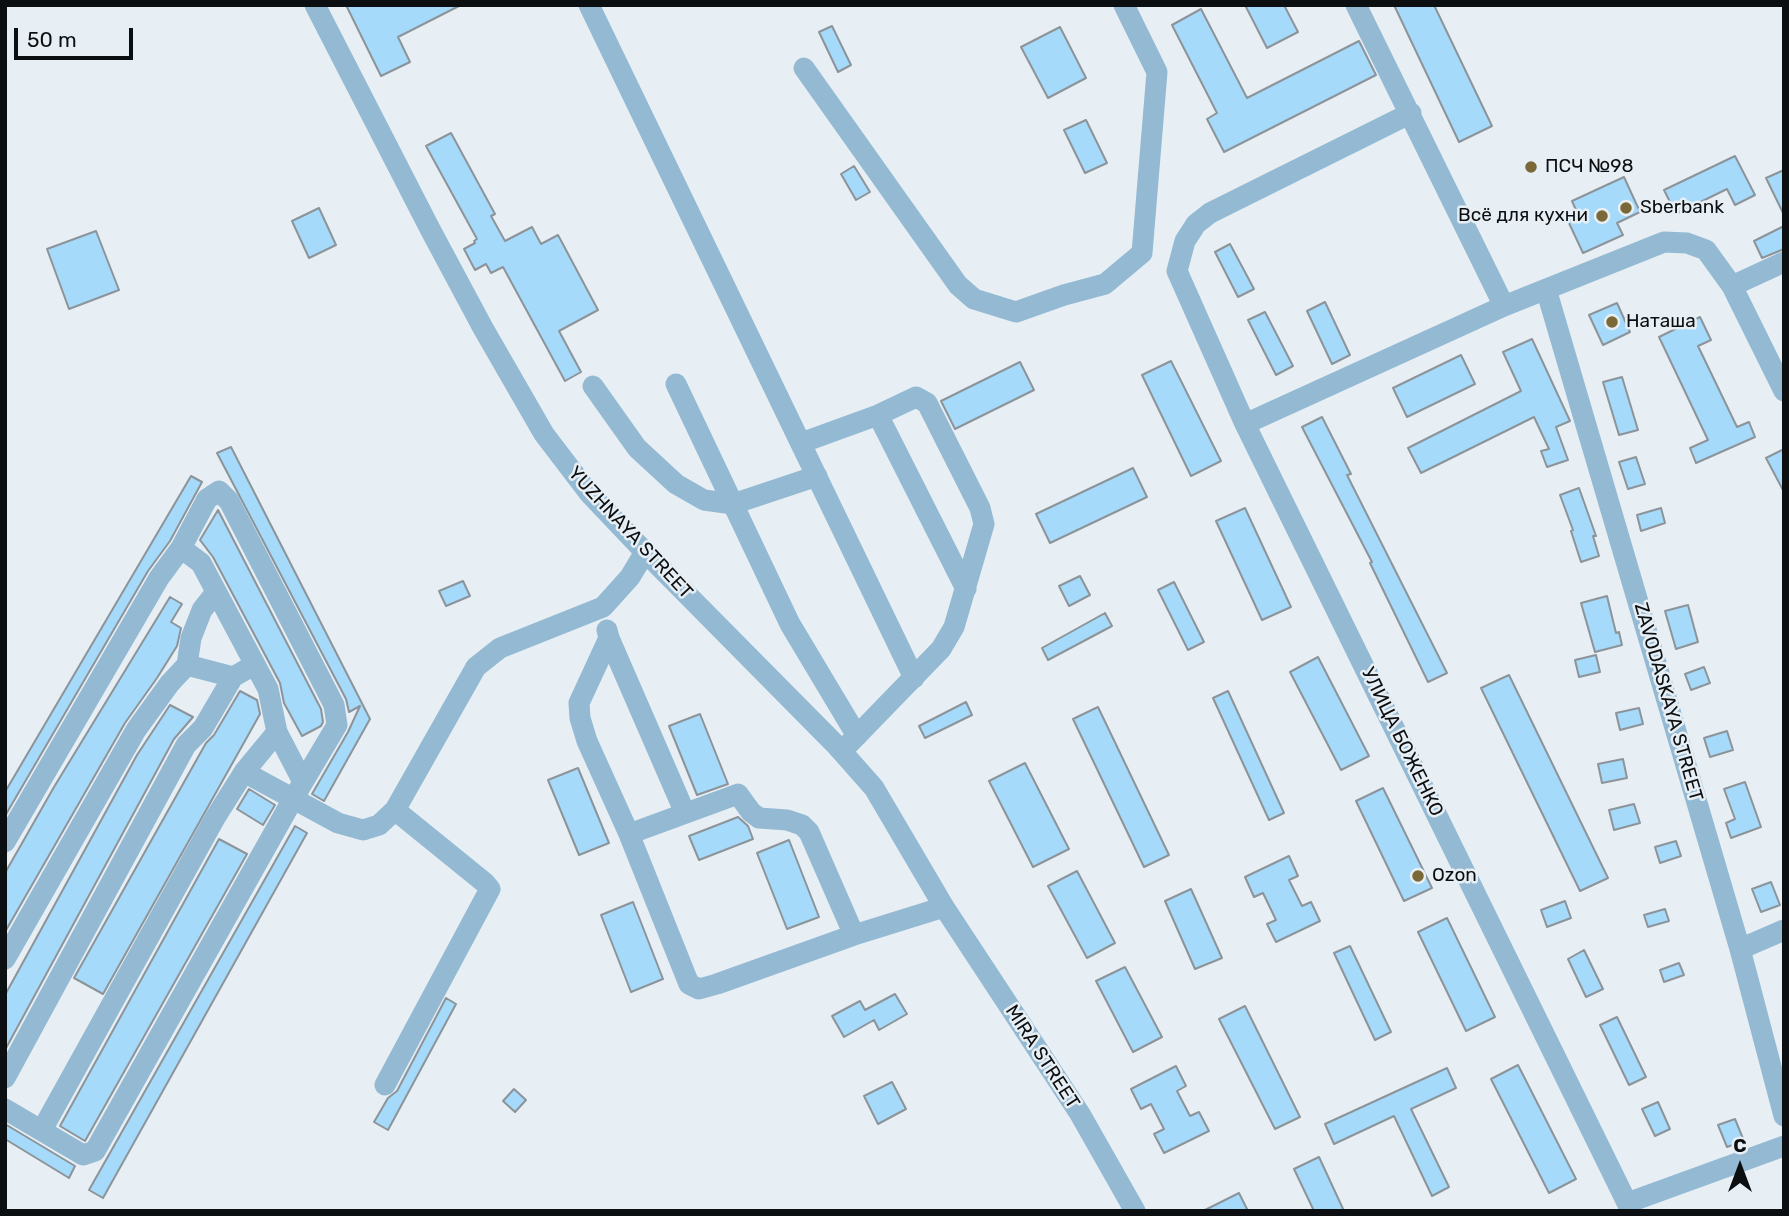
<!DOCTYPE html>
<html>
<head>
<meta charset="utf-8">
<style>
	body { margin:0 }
	#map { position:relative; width:1789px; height:1216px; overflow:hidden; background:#e7eff5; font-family:Rubik,sans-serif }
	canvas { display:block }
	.frame { position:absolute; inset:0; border:7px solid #0c0f11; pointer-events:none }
	.north { position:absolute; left:1705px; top:1132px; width:70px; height:70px; -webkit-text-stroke:5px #e7eff5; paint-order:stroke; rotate:0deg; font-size:19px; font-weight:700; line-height:28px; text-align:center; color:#0c0f11 }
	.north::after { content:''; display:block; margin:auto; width:24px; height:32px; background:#0c0f11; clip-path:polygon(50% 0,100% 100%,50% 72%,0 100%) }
	.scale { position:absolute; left:14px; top:28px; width:119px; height:32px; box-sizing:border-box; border:4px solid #0c0f11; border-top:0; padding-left:9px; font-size:21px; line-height:24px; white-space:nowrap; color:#0c0f11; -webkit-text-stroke:5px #e7eff5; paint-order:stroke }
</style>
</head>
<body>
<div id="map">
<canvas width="1789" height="1216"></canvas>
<div class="frame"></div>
<div class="north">С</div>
<div class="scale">50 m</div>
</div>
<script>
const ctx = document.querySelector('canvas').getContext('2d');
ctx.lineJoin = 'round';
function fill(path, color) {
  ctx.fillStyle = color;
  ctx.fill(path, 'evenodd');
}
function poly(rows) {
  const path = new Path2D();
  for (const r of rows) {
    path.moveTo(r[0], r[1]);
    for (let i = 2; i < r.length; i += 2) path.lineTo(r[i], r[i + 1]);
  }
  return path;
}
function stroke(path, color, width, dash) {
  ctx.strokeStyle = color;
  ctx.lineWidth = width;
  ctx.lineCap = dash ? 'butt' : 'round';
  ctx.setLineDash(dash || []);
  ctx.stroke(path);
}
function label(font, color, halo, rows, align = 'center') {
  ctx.font = font + ' Rubik,sans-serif';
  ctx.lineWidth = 5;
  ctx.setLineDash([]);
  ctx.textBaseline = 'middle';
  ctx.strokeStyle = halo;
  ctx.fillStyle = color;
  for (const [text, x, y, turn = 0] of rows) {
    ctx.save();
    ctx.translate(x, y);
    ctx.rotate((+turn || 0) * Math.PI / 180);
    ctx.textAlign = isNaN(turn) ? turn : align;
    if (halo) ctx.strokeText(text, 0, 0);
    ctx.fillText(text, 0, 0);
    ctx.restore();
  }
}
const building = poly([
	[346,5,461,5,398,37,410,62,381,76,346,5],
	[1245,5,1284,5,1298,32,1267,48,1245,5],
	[1394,5,1434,5,1492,126,1459,142,1394,5],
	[1201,9,1247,98,1359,41,1376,75,1224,152,1207,119,1217,113,1172,25,1201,9],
	[832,26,851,65,838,72,819,32,832,26],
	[1060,27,1086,78,1048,98,1021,47,1060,27],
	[1086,120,1107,163,1085,173,1064,130,1086,120],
	[451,133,495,214,491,216,505,241,532,227,541,244,558,235,598,310,559,331,581,372,565,381,503,267,491,273,486,264,475,270,464,249,475,243,474,241,477,239,426,146,451,133],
	[1735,156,1755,195,1735,205,1727,189,1676,214,1664,190,1735,156],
	[854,166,870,192,856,200,841,174,854,166],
	[1784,170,1784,215,1766,178,1784,170],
	[1624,177,1640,212,1617,223,1623,235,1583,253,1568,221,1579,217,1572,201,1624,177],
	[319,208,336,245,309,258,292,221,319,208],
	[1784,226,1784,249,1762,258,1754,241,1784,226],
	[96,231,119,290,69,309,47,249,96,231],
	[1230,244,1254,289,1238,297,1215,252,1230,244],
	[1325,302,1350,355,1332,364,1307,311,1325,302],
	[1617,303,1630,332,1603,345,1589,315,1617,303],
	[1265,312,1293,366,1276,375,1248,320,1265,312],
	[1700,317,1711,340,1698,346,1737,427,1749,422,1755,437,1696,463,1690,448,1708,440,1659,337,1700,317],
	[1532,339,1570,421,1556,427,1568,460,1547,467,1541,451,1549,449,1534,417,1421,473,1408,448,1521,391,1503,352,1532,339],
	[1461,355,1475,384,1407,417,1393,388,1461,355],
	[1171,361,1221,461,1191,476,1142,375,1171,361],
	[1020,362,1034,390,955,429,941,401,1020,362],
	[1622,377,1638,430,1619,435,1603,382,1622,377],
	[1322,417,1351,474,1347,475,1447,673,1428,682,1370,563,1372,562,1302,427,1322,417],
	[231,447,370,719,324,801,312,794,348,732,360,706,349,712,346,699,217,453,231,447],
	[1784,449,1784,492,1766,458,1784,449],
	[1636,457,1645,484,1628,489,1619,462,1636,457],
	[1133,468,1147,497,1050,543,1036,514,1133,468],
	[191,476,202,482,170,541,148,571,5,816,5,792,191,476],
	[1579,488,1596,536,1593,536,1599,556,1581,562,1571,531,1573,530,1560,495,1579,488],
	[1245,508,1291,607,1262,620,1216,521,1245,508],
	[1661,508,1665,523,1641,531,1637,515,1661,508],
	[218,510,321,709,323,722,321,726,302,736,284,703,280,683,213,557,200,540,218,510],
	[1080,576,1090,595,1069,606,1059,586,1080,576],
	[463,581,470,596,446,606,439,591,463,581],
	[1174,582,1204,642,1188,650,1158,590,1174,582],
	[1607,596,1616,633,1619,632,1622,645,1595,652,1581,603,1607,596],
	[170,597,182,604,171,622,181,628,177,646,157,678,125,723,5,932,5,873,54,787,170,597],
	[1688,605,1698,642,1676,649,1665,611,1688,605],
	[1105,613,1112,626,1048,660,1042,648,1105,613],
	[1596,655,1600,672,1579,677,1575,660,1596,655],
	[1318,657,1369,756,1341,770,1290,672,1318,657],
	[1704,667,1710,683,1691,690,1685,674,1704,667],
	[1509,675,1608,878,1580,891,1481,688,1509,675],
	[240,691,257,700,260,714,103,994,74,978,206,743,214,735,240,691],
	[1228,691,1284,813,1269,820,1213,698,1228,691],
	[966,702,972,715,925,738,919,726,966,702],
	[170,705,193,717,174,739,5,1050,5,995,137,755,170,705],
	[1098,707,1169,855,1144,867,1073,719,1098,707],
	[1639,708,1643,724,1620,730,1616,713,1639,708],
	[700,714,728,784,697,795,669,726,700,714],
	[1727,731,1733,750,1710,757,1704,738,1727,731],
	[1623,759,1627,778,1602,783,1598,764,1623,759],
	[1025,763,1069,849,1033,867,989,781,1025,763],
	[578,768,609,843,579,855,548,780,578,768],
	[1745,782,1761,827,1731,838,1726,823,1735,819,1724,789,1745,782],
	[1383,788,1432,888,1404,901,1356,801,1383,788],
	[249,789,275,805,263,825,237,809,249,789],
	[1634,804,1640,823,1614,830,1609,810,1634,804],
	[738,817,748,826,753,839,699,860,689,836,738,817],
	[295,826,307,833,103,1198,89,1190,295,826],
	[219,839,247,854,85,1141,60,1126,219,839],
	[789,840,819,917,787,929,757,853,789,840],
	[1676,841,1681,856,1660,863,1655,847,1676,841],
	[1289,856,1298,876,1289,880,1302,906,1311,902,1320,921,1276,942,1267,924,1276,920,1263,893,1254,897,1245,877,1289,856],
	[1077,871,1115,943,1087,958,1048,886,1077,871],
	[1771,882,1780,905,1761,912,1752,889,1771,882],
	[1191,889,1222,958,1195,969,1165,901,1191,889],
	[1565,901,1571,918,1547,927,1541,910,1565,901],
	[633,902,663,979,631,992,601,915,633,902],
	[1665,909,1669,921,1648,927,1644,915,1665,909],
	[1447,918,1495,1017,1466,1031,1418,932,1447,918],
	[1350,946,1391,1032,1375,1040,1334,953,1350,946],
	[1584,950,1603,989,1586,997,1568,959,1584,950],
	[1679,963,1684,975,1664,982,1660,970,1679,963],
	[1125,967,1162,1037,1133,1052,1096,981,1125,967],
	[895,994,907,1014,879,1030,874,1020,844,1037,832,1016,860,1001,865,1010,895,994],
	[446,998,456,1004,388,1130,374,1122,388,1098,397,1091,446,998],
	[1245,1006,1300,1117,1275,1129,1219,1019,1245,1006],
	[1617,1017,1646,1077,1629,1085,1600,1025,1617,1017],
	[1518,1065,1576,1179,1549,1193,1491,1079,1518,1065],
	[1176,1066,1186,1086,1177,1091,1190,1116,1199,1112,1209,1131,1164,1153,1154,1134,1164,1129,1151,1104,1141,1109,1131,1089,1176,1066],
	[1447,1068,1456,1088,1411,1109,1449,1187,1432,1196,1394,1116,1334,1144,1325,1124,1447,1068],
	[892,1082,906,1109,878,1124,864,1096,892,1082],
	[514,1089,526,1100,515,1112,503,1101,514,1089],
	[1658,1102,1670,1129,1655,1136,1642,1109,1658,1102],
	[1735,1119,1744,1141,1727,1147,1718,1125,1735,1119],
	[5,1124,75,1166,69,1178,5,1139,5,1124],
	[1319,1157,1344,1211,1314,1211,1294,1169,1319,1157],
	[1239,1193,1248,1211,1203,1211,1239,1193]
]);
fill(building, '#a5dafb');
stroke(building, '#8c949a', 2);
stroke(poly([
	[315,5,430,229,483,328,544,434,589,493,645,552,836,745,874,788,944,907,1080,1114,1135,1211],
	[589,5,914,678],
	[1356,5,1504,306],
	[804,68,958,285,974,299,1016,312,1064,295,1105,284,1142,253,1157,72,1124,5],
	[1411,113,1210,213,1196,224,1185,241,1177,271,1245,424,1631,1211],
	[1732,286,1784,262],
	[1546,289,1740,949,1784,1116],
	[676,384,790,624,857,736],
	[593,386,637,448,676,484,704,500,733,504,817,476],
	[878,415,966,589],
	[1245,424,1504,306,1664,242,1687,243,1706,250,1732,286,1784,391],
	[801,443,878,415,916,397,927,403,980,508,984,524,954,627,941,649,842,751],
	[607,630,609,638,685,813],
	[609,638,579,703,580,718,587,741,629,834,689,984,699,989,717,984,854,935,944,907],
	[187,665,233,677],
	[277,732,303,782],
	[244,772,338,823,363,830,379,825,395,810,476,667,500,648,603,607,630,577,645,552],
	[629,834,738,794,751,812,759,818,787,820,802,825,809,832,854,935],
	[5,842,159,578,181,548,207,499,219,491,229,501,334,705,337,725,293,799,95,1151,83,1155,5,1109],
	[1740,949,1784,930],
	[5,959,136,730,170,683,187,665,191,638,202,610,216,592],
	[5,1078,186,745,203,728,233,677,254,665],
	[385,1085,490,889,485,883,395,810],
	[42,1130,215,818,244,772,277,732,268,689,201,563,181,548],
	[1627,1203,1784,1146]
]), '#94b9d2', 21);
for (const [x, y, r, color] of [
	[1531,167,7,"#7a6836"],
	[1626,208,7,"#7a6836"],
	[1602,216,7,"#7a6836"],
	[1612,322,7,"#7a6836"],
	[1418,876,7,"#7a6836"]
]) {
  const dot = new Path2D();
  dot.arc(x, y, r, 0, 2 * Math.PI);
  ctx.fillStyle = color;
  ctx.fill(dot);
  stroke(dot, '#e7eff5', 2.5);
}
label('19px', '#0c0f11', '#e7eff5', [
	["ПСЧ №98",1545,167],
	["Sberbank",1640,208],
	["Всё для кухни",1588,216,"right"],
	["Наташа",1626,322],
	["Ozon",1432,876]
], 'left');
label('19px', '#0c0f11', '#e7eff5', [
	["YUZHNAYA STREET",630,533,47],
	["ZAVODASKAYA STREET",1668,702,74],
	["УЛИЦА БОЖЕНКО",1402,742,64],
	["MIRA STREET",1042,1057,57]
]);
</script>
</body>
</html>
